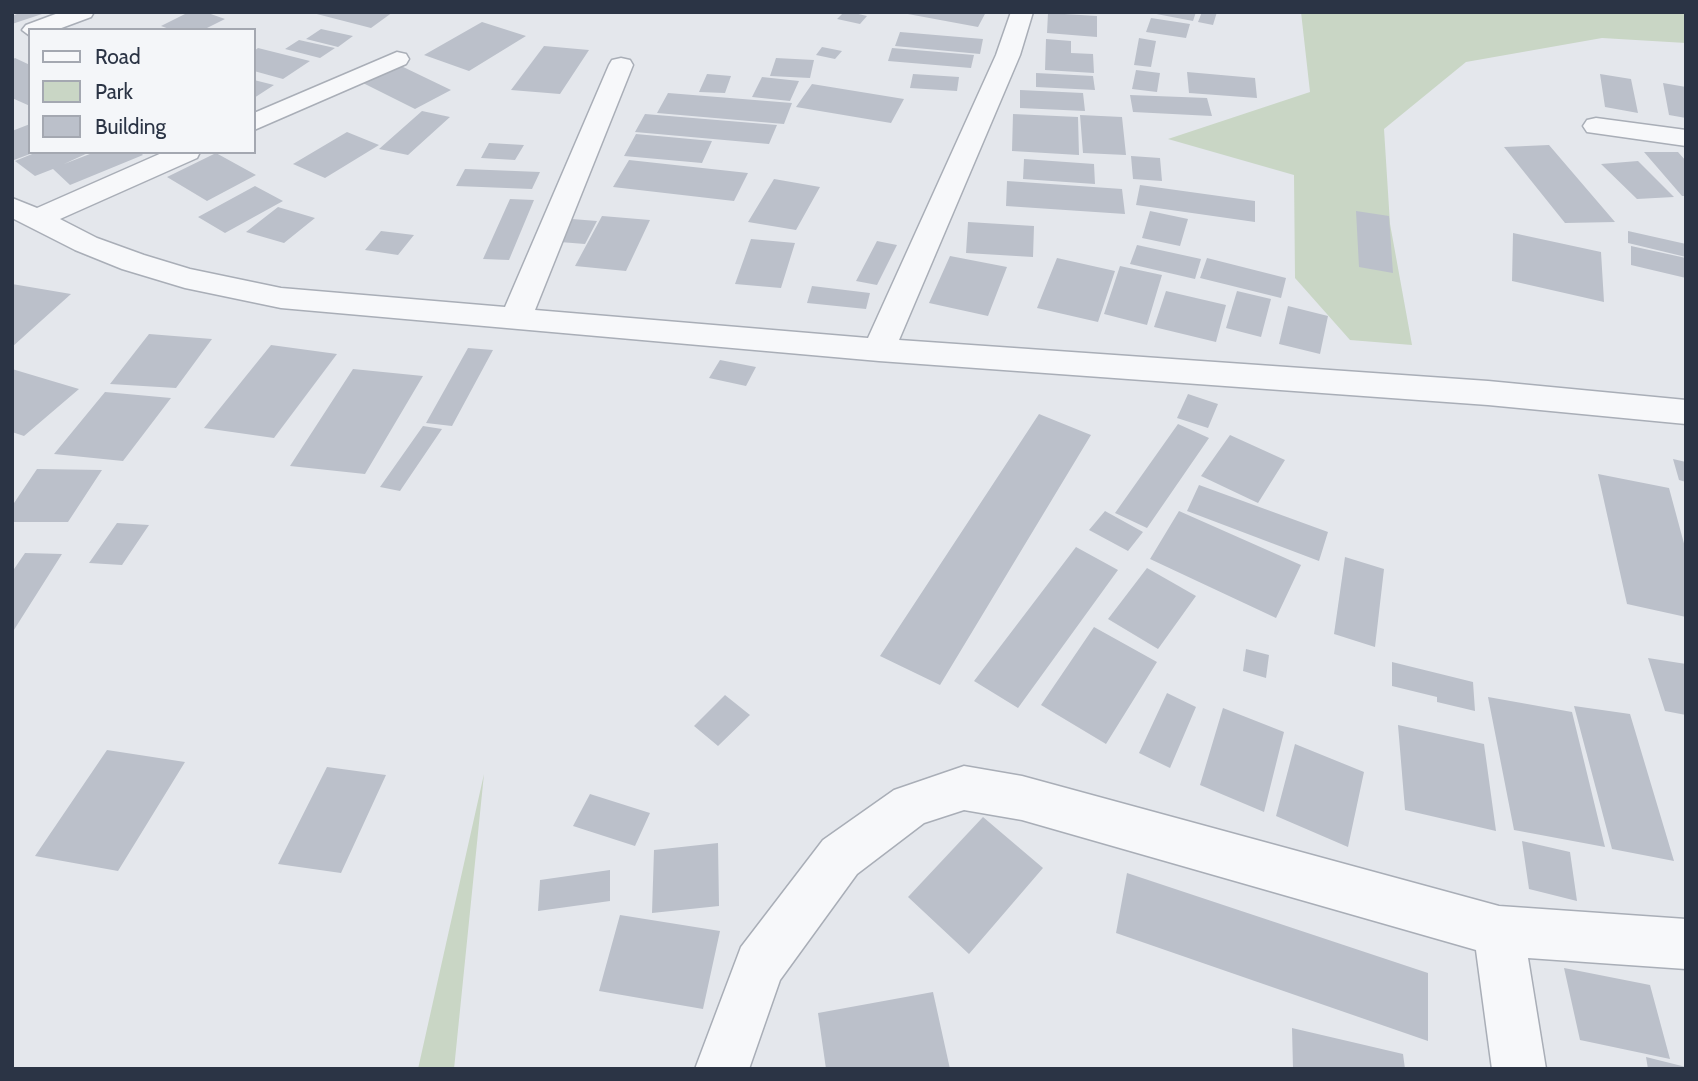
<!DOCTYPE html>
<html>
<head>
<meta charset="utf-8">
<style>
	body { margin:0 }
	#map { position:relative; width:1698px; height:1081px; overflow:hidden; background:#e4e7ec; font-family:Cabin,sans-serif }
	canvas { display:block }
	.frame { position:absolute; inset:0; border:14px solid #2b3445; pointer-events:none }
	.legend { position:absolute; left:28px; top:28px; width:228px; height:126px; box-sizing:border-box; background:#f4f6f9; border:2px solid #a4a8b1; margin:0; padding:9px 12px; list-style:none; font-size:21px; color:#2b3445 }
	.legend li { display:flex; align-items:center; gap:14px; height:35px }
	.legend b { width:35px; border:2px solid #a4a8b1 }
</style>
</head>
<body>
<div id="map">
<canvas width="1698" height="1081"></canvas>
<div class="frame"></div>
<ul class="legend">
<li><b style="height:9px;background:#f7f8fa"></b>Road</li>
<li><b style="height:19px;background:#c9d6c5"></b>Park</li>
<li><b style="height:19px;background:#bbc0ca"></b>Building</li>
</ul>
</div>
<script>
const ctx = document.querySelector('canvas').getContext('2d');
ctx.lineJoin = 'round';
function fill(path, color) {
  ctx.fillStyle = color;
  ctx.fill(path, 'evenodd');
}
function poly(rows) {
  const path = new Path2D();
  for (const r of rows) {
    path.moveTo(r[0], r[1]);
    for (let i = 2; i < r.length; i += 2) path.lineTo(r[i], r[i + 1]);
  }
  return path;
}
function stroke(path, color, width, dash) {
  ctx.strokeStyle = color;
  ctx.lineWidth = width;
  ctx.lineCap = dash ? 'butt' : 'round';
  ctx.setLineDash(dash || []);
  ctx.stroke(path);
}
fill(poly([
	[1301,12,1686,12,1686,43,1602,38,1466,62,1384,129,1390,224,1412,345,1350,340,1295,278,1294,175,1168,139,1310,92],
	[484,774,454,1069,418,1069]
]), '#c9d6c5');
fill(poly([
	[22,12,45,12,45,13,12,24,12,16],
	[189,12,205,12,225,19,203,30,172,30,161,26],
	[309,12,393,12,371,28],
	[844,12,850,12,867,16,860,24,837,19],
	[897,12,986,12,978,27],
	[1146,12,1196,12,1193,21],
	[1202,12,1217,12,1213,25,1198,22],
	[1048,13,1097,16,1097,37,1047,33],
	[1151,18,1190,24,1186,38,1146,32],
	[482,22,526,36,469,71,424,55],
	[321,29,353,36,338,47,306,39],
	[900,32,983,39,980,54,895,46],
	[1139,38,1156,41,1151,67,1134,65],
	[1046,39,1071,41,1071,53,1093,54,1094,73,1045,70],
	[299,40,335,48,320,58,285,49],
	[544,46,589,50,560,94,511,90],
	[822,47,842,51,835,59,816,55],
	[258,48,310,61,283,79,254,71,254,51],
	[892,48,974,55,971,68,888,61],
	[15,58,30,65,30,106,12,98,12,60],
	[776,58,814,60,810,78,770,76],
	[397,64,451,90,415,109,361,82],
	[1136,70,1160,73,1157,92,1132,89],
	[1187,72,1255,78,1257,98,1189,93],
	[1036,73,1093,76,1095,90,1036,87],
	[707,74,731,76,725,93,699,92],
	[913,74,959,77,957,91,910,88],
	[1600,74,1631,79,1638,113,1605,107],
	[762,77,799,81,790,101,752,97],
	[254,80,274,85,254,98],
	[1663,83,1686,87,1686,118,1669,115],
	[812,84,904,99,891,123,796,107],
	[1020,90,1083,93,1085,111,1020,108],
	[668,93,792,103,784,124,657,113],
	[1130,95,1207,98,1212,116,1133,112],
	[422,111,450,117,408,155,379,149],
	[645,114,777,125,769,144,635,132],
	[1013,114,1078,117,1079,155,1012,151],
	[1080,115,1122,117,1126,155,1083,153],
	[30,124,30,154,14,160,12,131],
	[347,132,379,145,325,178,293,164],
	[636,134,712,141,702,163,624,156],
	[489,143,524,145,515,160,481,158],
	[1549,145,1615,222,1565,223,1504,147],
	[37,152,90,152,64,164,95,152,140,152,143,155,70,185,53,169,35,176,15,161],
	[1644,152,1678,152,1686,161,1686,196,1682,196],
	[216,153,256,175,207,201,167,177],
	[1131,156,1160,158,1162,181,1133,179],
	[1024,159,1094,164,1095,184,1023,179],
	[629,160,748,173,734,201,613,187],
	[1638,161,1674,197,1637,199,1601,164],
	[465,169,540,172,532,189,456,186],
	[774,179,820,187,796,230,748,222],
	[1007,181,1122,189,1125,214,1006,206],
	[1140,185,1255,201,1255,222,1136,205],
	[255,186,283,201,225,233,198,217],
	[510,199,534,200,509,260,483,259],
	[278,207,315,218,284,243,246,232],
	[1150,211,1188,219,1180,246,1142,238],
	[1356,211,1389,216,1393,273,1359,267],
	[602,216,650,220,626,271,575,266],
	[572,219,597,221,585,244,560,242],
	[968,222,1034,226,1033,257,966,253],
	[381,231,414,235,398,255,365,250],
	[1628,231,1686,244,1686,257,1628,243],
	[1513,233,1601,252,1604,302,1512,281],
	[751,239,795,243,781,288,735,284],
	[877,241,897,245,877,285,856,281],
	[1137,245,1201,259,1195,279,1130,264],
	[1631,246,1686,258,1686,278,1631,265],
	[950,256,1007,267,988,316,929,303],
	[1057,258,1115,271,1098,322,1037,308],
	[1207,258,1286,278,1281,298,1200,278],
	[1120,266,1162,275,1147,325,1104,314],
	[12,284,71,294,12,347],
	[812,286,870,293,866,309,807,303],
	[1166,291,1226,305,1216,342,1154,327],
	[1237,291,1271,299,1261,337,1226,328],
	[1288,306,1328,316,1320,354,1279,344],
	[149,334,212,339,176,388,110,384],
	[271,345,337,354,274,438,204,428],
	[468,348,493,350,452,426,426,423],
	[720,360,756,367,746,386,709,378],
	[12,369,79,389,24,436,12,432],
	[353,369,423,376,365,474,290,466],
	[105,392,171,398,123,461,54,454],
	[1188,394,1218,404,1208,428,1177,418],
	[1039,414,1091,435,940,685,880,656],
	[1178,424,1209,438,1147,528,1115,513],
	[423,426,442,429,400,491,380,487],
	[1230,435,1285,460,1258,503,1201,476],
	[1673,459,1686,462,1686,482,1679,480],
	[37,469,102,470,68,522,12,522,12,506],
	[1598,474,1669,488,1686,551,1686,617,1627,604],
	[1199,485,1328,532,1319,561,1187,511],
	[1105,511,1143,532,1128,551,1089,530],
	[1179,511,1301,565,1276,618,1150,559],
	[117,523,149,525,122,565,89,563],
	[1076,547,1118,570,1018,708,974,681],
	[25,553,62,554,12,633,12,572],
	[1345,557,1384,569,1375,647,1334,634],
	[1147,568,1196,596,1158,649,1108,619],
	[1094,627,1157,662,1106,744,1041,705],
	[1246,649,1269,655,1266,678,1243,671],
	[1648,658,1686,664,1686,715,1665,711],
	[1392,662,1473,682,1475,711,1437,702,1437,697,1392,686],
	[1167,693,1196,707,1170,768,1139,753],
	[725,695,750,715,718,746,694,726],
	[1488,697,1572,712,1605,847,1514,830],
	[1574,706,1630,714,1674,861,1612,849],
	[1223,708,1284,732,1264,812,1200,785],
	[1398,725,1484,744,1496,831,1405,810],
	[1295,744,1364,772,1348,847,1276,816],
	[107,750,185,762,118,871,35,856],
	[327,767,386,775,341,873,278,864],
	[590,794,650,813,635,846,573,826],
	[983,817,1043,868,969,954,908,897],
	[1522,841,1570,852,1577,901,1529,889],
	[718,843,719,906,652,913,654,850],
	[610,870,610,901,538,911,540,880],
	[1127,873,1428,973,1428,1041,1116,933],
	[620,915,720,931,703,1009,599,991],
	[1564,968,1650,985,1670,1059,1580,1040],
	[933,992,950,1069,826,1069,818,1013],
	[1292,1028,1403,1054,1405,1069,1293,1069],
	[1646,1057,1686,1067,1686,1069,1648,1069]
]), '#bbc0ca');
const street = poly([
	[61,12,94,12,91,17,56,30,30,30,30,36,22,30,26,25,61,12],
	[1011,12,1033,12,1020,55,899,340,1488,381,1686,400,1686,424,1488,405,879,361,281,308,185,288,122,269,75,250,12,218,12,198,37,208,164,152,200,152,197,158,60,219,97,238,144,255,190,269,281,288,505,307,609,65,612,60,621,58,630,60,633,65,535,310,868,338,996,55,1011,12],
	[397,52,406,54,409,59,406,64,254,130,254,113,397,52],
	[1596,118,1686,130,1686,146,1587,132,1583,126,1587,120,1596,118],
	[964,766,1022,776,1499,906,1686,919,1686,969,1528,958,1546,1069,1492,1069,1476,950,1022,820,964,810,924,823,857,874,780,980,749,1069,695,1069,741,947,823,840,894,790,964,766]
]);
stroke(street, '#a9aeb7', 3);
fill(street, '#f7f8fa');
</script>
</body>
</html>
